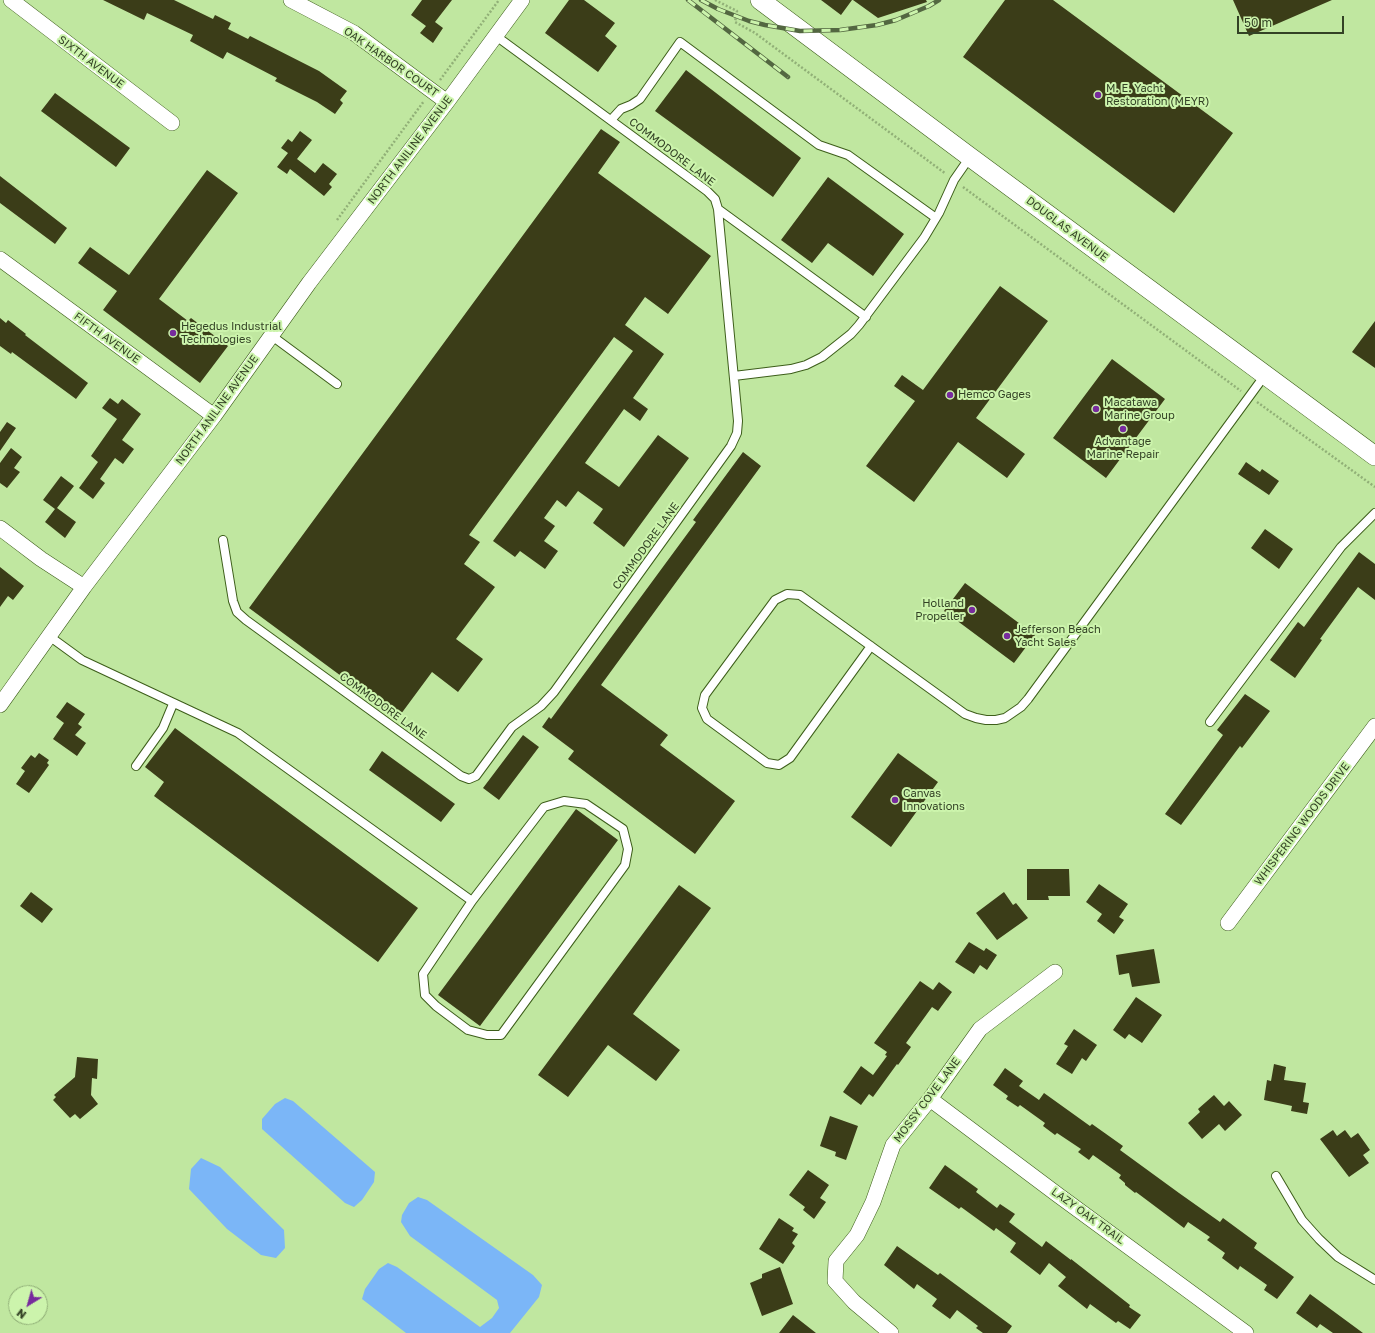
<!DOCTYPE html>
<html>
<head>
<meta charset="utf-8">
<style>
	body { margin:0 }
	#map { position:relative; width:1375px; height:1333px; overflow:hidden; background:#c0e7a0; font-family:"Golos Text",sans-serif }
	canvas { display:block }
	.north { position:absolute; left:8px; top:1285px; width:40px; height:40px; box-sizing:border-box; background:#ccf4ac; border:1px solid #8fad76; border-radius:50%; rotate:217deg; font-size:11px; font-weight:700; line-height:16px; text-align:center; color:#334225 }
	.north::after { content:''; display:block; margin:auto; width:14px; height:18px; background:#772b9d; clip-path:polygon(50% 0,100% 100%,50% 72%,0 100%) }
	.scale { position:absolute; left:1237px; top:16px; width:107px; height:18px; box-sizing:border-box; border:2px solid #334225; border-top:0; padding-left:5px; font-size:12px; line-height:14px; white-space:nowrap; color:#334225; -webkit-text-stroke:3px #ccf4ac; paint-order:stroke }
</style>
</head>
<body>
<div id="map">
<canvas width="1375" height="1333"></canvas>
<div class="north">N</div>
<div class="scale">50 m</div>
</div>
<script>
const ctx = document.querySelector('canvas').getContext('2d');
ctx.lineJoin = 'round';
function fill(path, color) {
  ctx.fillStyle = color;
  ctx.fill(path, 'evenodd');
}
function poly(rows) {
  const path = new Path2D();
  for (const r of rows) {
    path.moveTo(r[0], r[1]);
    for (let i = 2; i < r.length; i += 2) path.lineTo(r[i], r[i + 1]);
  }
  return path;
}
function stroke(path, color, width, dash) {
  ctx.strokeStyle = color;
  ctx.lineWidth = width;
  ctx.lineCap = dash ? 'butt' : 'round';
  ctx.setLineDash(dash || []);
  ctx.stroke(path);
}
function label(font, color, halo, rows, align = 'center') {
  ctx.font = font + ' "Golos Text",sans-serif';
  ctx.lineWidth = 4;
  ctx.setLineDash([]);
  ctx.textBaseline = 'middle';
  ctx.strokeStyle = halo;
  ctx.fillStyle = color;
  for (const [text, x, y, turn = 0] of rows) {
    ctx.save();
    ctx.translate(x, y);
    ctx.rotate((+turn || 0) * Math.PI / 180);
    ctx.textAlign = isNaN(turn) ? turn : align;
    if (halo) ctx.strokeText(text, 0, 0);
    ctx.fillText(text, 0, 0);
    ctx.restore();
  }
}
fill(poly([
	[285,1098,293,1101,375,1172,374,1182,362,1200,354,1207,345,1203,262,1129,262,1119,275,1104],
	[201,1158,220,1167,284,1230,285,1248,276,1258,261,1255,227,1229,189,1189,191,1169],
	[418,1197,427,1200,533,1275,542,1285,539,1297,510,1333,406,1333,362,1299,365,1289,379,1269,388,1263,397,1267,480,1327,492,1318,499,1308,497,1300,410,1236,401,1222,402,1215,409,1203]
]), '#7bb6f7');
fill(poly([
	[103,0,174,0,213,19,215,15,231,23,228,29,248,39,250,36,319,71,347,91,340,100,343,103,335,114,317,102,275,81,277,78,227,52,223,59,190,41,193,35,147,13,144,20],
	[422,0,452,0,435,22,443,28,433,43,420,33,426,26,411,15],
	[569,0,584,0,615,23,605,36,617,46,598,72,545,33],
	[821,0,852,0,841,15],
	[853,0,926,0,927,2,878,18],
	[1005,0,1053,0,1233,133,1174,213,963,57],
	[1233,0,1332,0,1249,36],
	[686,70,801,158,773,197,655,111],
	[55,93,130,148,116,167,41,111],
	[601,129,620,142,598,173,711,256,668,314,645,297,625,325,664,354,633,398,648,409,640,421,624,409,585,463,619,487,658,435,689,458,624,547,593,523,603,509,578,491,566,507,557,500,544,518,555,526,544,541,558,551,545,569,520,551,515,557,493,541,633,351,614,337,469,535,480,542,464,564,495,587,456,639,483,659,458,692,432,672,398,718,249,608],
	[300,131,312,140,297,159,315,173,323,163,337,174,329,184,332,187,324,196,290,169,287,174,277,167,288,153,281,148,288,139,292,142],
	[207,170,238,193,159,299,188,321,191,318,228,346,200,383,103,310,117,291,78,263,90,247,129,275],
	[0,176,67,228,55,244,0,203],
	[828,177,904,234,873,276,828,243,812,263,781,240],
	[1000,286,1048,321,976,418,1025,454,1007,478,958,442,914,502,866,466,915,401,894,386,902,375,923,390],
	[0,318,6,323,8,320,26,334,25,335,88,383,76,399,12,352,11,354,0,346],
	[1375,321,1375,368,1352,352],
	[1112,359,1165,399,1106,478,1053,438],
	[110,398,118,404,122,399,141,414,122,440,134,449,123,464,115,458,100,479,105,483,93,499,79,488,98,462,91,456,117,419,102,408],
	[7,422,16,428,0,451,0,432],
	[11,448,22,457,14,468,20,472,7,488,0,483,0,463],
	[743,452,761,466,601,685,668,735,660,745,735,801,695,854,568,759,574,751,542,727,549,717,551,719,696,522,693,520],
	[1246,462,1260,472,1262,469,1279,481,1269,495,1238,474],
	[61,476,74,486,57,508,76,522,65,538,45,522,55,509,43,500],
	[1265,529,1293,549,1279,569,1251,548],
	[1359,552,1375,564,1375,600,1358,587,1320,639,1322,640,1295,678,1270,660,1298,622,1304,627],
	[0,567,24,586,13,600,8,596,0,607],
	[965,583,1035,635,1014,663,944,611],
	[1245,694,1270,711,1242,748,1240,746,1181,825,1165,814,1223,735,1217,730],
	[67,702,85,714,78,724,82,727,75,735,86,743,77,756,53,739,64,723,56,717],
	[175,728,418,908,378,962,154,796,164,782,145,767],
	[523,735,539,747,499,800,483,788],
	[382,751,455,804,441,822,369,770],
	[39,753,49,760,47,763,49,765,29,793,16,784,25,771,21,768,31,755,35,758],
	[898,753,938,782,891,847,851,817],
	[576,809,618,840,480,1026,438,995],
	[1027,869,1069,869,1070,896,1048,896,1049,900,1027,900],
	[1099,884,1128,904,1119,917,1124,920,1114,934,1097,921,1102,914,1086,902],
	[679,885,711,908,633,1014,680,1050,656,1081,608,1045,568,1097,538,1075],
	[31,892,53,909,42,923,20,906],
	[1004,892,1013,905,1016,903,1028,918,997,940,976,913],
	[969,942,984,951,986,948,997,955,987,970,980,965,974,974,955,962],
	[1154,949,1160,983,1132,987,1129,973,1119,975,1116,955],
	[920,981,933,990,939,982,952,992,938,1011,932,1007,906,1043,911,1047,898,1065,897,1064,873,1097,869,1094,861,1105,843,1092,861,1066,873,1075,887,1056,885,1055,887,1052,874,1043],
	[1136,997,1162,1015,1142,1043,1129,1034,1125,1039,1113,1030],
	[1074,1029,1097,1045,1086,1061,1082,1058,1072,1074,1056,1064,1068,1046,1064,1044],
	[77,1057,98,1059,97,1079,92,1078,91,1095,98,1104,80,1119,75,1114,70,1118,53,1100,56,1097,54,1095,75,1077],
	[1274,1064,1286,1067,1284,1080,1306,1083,1303,1102,1309,1103,1307,1114,1291,1111,1292,1106,1264,1100,1267,1080,1271,1081],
	[1005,1068,1023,1081,1019,1086,1039,1100,1044,1093,1090,1126,1092,1124,1123,1146,1120,1150,1179,1193,1220,1222,1223,1218,1257,1243,1254,1248,1294,1277,1277,1299,1264,1290,1267,1285,1240,1266,1238,1270,1222,1258,1225,1253,1207,1240,1210,1237,1188,1222,1184,1228,1136,1192,1135,1193,1125,1185,1125,1183,1119,1178,1121,1175,1093,1155,1089,1160,1078,1152,1081,1149,1057,1133,1055,1135,1043,1126,1045,1123,1020,1105,1018,1107,1006,1099,1008,1096,993,1085],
	[1214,1095,1224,1106,1229,1101,1242,1115,1225,1131,1219,1124,1202,1139,1188,1123,1200,1112,1198,1109],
	[830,1116,858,1126,846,1160,835,1156,836,1152,820,1146],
	[1333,1130,1337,1136,1345,1130,1351,1138,1358,1133,1370,1150,1363,1155,1369,1163,1349,1177,1320,1139],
	[945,1165,978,1189,976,1192,997,1208,1000,1204,1015,1214,1009,1222,1042,1247,1046,1241,1071,1260,1071,1259,1130,1305,1129,1307,1141,1315,1130,1329,1118,1321,1116,1323,1090,1304,1087,1309,1058,1286,1066,1277,1049,1263,1040,1275,1010,1252,1016,1243,996,1228,994,1231,961,1207,959,1209,929,1188],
	[808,1170,829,1185,820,1198,826,1202,814,1219,803,1210,805,1207,789,1195],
	[779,1218,794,1228,792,1231,798,1234,792,1243,795,1246,783,1264,759,1249],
	[897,1246,938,1275,940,1273,1012,1326,1007,1333,983,1333,976,1328,978,1326,957,1310,950,1319,932,1306,937,1299,917,1284,914,1289,884,1265],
	[780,1267,793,1304,762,1316,750,1283,762,1278,762,1274],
	[1310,1294,1363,1333,1333,1333,1320,1324,1317,1328,1296,1313],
	[793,1315,816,1333,779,1333]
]), '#3b3d18');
const service = poly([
	[611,120,621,109,631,105,640,99,680,42,819,145,848,155,936,218],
	[718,209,866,317],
	[272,336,337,384],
	[734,376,791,369,806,365,822,357,851,334,859,325,924,238,939,213,954,180,970,157],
	[223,540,233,601,237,612,246,620,461,776,469,779,476,776,512,727,541,706,554,692,731,446,737,433,738,421,718,209,715,199,707,191,496,36],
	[49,636,82,660,238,733,472,901,423,974,425,995,436,1006,468,1030,487,1035,501,1035,625,865,628,849,623,829,586,804,564,801,544,807,472,901],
	[871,646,790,758,779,765,767,763,707,719,702,708,705,695,775,600,787,594,800,595,965,714,976,718,986,720,996,720,1005,718,1021,707,1028,699,1265,375],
	[1210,722,1341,547,1375,513],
	[136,766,163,728,173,704],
	[1276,1176,1302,1220,1319,1239,1338,1257,1375,1280]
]);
const minor = poly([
	[11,0,172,123],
	[291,0,354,33,447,102],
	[0,259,214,416],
	[0,528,41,559,84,587],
	[0,705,84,587,214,416,309,283,447,102,522,0],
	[1228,923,1375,726],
	[930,1099,1058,1195,1246,1333],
	[891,1333,854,1302,835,1281,836,1261,857,1235,873,1202,893,1145,930,1099,980,1029,1055,972]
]);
const tertiary = poly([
	[760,0,970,157,1375,456]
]);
stroke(service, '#3d5e1a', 10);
stroke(minor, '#3d5e1a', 16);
stroke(tertiary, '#3d5e1a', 20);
stroke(poly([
	[715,0,737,11,735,22,755,33,946,174],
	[440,80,499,0],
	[963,187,1241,391],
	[337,220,424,101],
	[1257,402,1375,487]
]), '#91b077', 2.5, [2, 2]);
stroke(service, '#fff', 8);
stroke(minor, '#fff', 15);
stroke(tertiary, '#fff', 19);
const rail = poly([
	[688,0,788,77],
	[701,0,718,9,749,21,765,25,800,31,840,30,877,25,896,20,929,6,939,0]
]);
stroke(rail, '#536741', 4.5);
stroke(rail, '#ccf4ac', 3, [9]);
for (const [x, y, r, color] of [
	[1098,95,4,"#772b9d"],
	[173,333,4,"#772b9d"],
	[950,395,4,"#772b9d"],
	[1096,409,4,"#772b9d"],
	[1123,429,4,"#772b9d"],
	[972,610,4,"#772b9d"],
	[1007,636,4,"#772b9d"],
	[895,800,4,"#772b9d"]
]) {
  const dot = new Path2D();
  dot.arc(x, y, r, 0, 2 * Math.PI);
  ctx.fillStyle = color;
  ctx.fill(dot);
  stroke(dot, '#ccf4ac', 1.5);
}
label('11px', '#334225', '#ccf4ac', [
	["SIXTH AVENUE",91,62,37],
	["OAK HARBOR COURT",391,62,35],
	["NORTH ANILINE AVENUE",410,150,-53],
	["COMMODORE LANE",672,152,37],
	["DOUGLAS AVENUE",1067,229,37],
	["FIFTH AVENUE",107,338,36],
	["NORTH ANILINE AVENUE",217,410,-54],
	["COMMODORE LANE",646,546,-54],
	["COMMODORE LANE",383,706,36],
	["WHISPERING WOODS DRIVE",1302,824,-53],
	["MOSSY COVE LANE",927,1100,-53],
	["LAZY OAK TRAIL",1088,1216,36]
]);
label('11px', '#334225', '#ccf4ac', [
	["M. E. Yacht",1106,89],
	["Restoration (MEYR)",1106,102],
	["Hegedus Industrial",181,327],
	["Technologies",181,340],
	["Hemco Gages",958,395],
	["Macatawa",1104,403],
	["Marine Group",1104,416],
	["Advantage",1123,442,"center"],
	["Marine Repair",1123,455,"center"],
	["Holland",964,604,"right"],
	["Propeller",964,617,"right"],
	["Jefferson Beach",1015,630],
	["Yacht Sales",1015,643],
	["Canvas",903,794],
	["Innovations",903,807]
], 'left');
</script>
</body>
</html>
